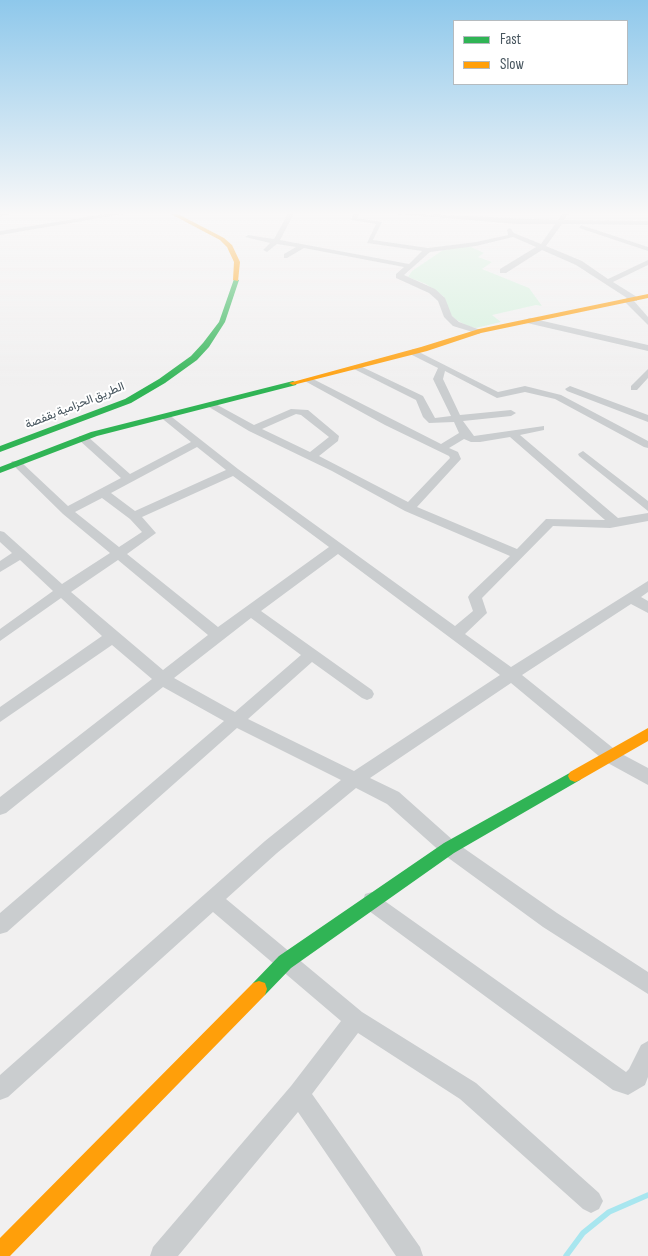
<!DOCTYPE html>
<html>
<head>
<meta charset="utf-8">
<style>
	body { margin:0 }
	#map { position:relative; width:648px; height:1256px; overflow:hidden; background:#f1f0f0; font-family:"Sofia Sans Condensed",sans-serif }
	canvas { display:block }
	.legend { position:absolute; left:453px; top:20px; width:175px; height:65px; box-sizing:border-box; background:#fff; border:1px solid #b5bbbf; margin:0; padding:6px 9px; list-style:none; font-size:15px; color:#47555e }
	.legend li { display:flex; align-items:center; gap:10px; height:25px }
	.legend b { width:25px; border:1px solid #b5bbbf }
</style>
</head>
<body>
<div id="map">
<canvas width="648" height="1256"></canvas>
<ul class="legend">
<li><b style="height:6px;background:#30b455"></b>Fast</li>
<li><b style="height:6px;background:#ff9f0a"></b>Slow</li>
</ul>
</div>
<script>
const ctx = document.querySelector('canvas').getContext('2d');
ctx.lineJoin = 'round';
function fill(path, color) {
  ctx.fillStyle = color;
  ctx.fill(path, 'evenodd');
}
function poly(rows) {
  const path = new Path2D();
  for (const r of rows) {
    path.moveTo(r[0], r[1]);
    for (let i = 2; i < r.length; i += 2) path.lineTo(r[i], r[i + 1]);
  }
  return path;
}
function stroke(path, color, width, dash) {
  ctx.strokeStyle = color;
  ctx.lineWidth = width;
  ctx.lineCap = dash ? 'butt' : 'round';
  ctx.setLineDash(dash || []);
  ctx.stroke(path);
}
function label(font, color, halo, rows, align = 'center') {
  ctx.font = font + ' "Sofia Sans Condensed",Vazirmatn,sans-serif';
  ctx.lineWidth = 4;
  ctx.setLineDash([]);
  ctx.textBaseline = 'middle';
  ctx.strokeStyle = halo;
  ctx.fillStyle = color;
  for (const [text, x, y, turn = 0] of rows) {
    ctx.save();
    ctx.translate(x, y);
    ctx.rotate((+turn || 0) * Math.PI / 180);
    ctx.textAlign = isNaN(turn) ? turn : align;
    if (halo) ctx.strokeText(text, 0, 0);
    ctx.fillText(text, 0, 0);
    ctx.restore();
  }
}
fill(poly([
	[469,246,484,253,478,257,492,262,482,269,529,288,542,306,536,305,492,315,501,322,476,328,467,326,455,319,449,313,443,296,426,284,408,277,412,271,443,250]
]), '#d4f1dd');
stroke(poly([
	[566,1256,583,1233,609,1212,648,1195]
]), '#a8e6ef', 5.5);
fill(poly([
	[13,212,12,213,0,217,0,213,13,212],
	[118,212,135,212,0,235,0,231,118,212],
	[289,212,295,212,280,240,409,264,422,251,367,243,376,224,351,220,354,212,360,212,357,218,382,222,373,240,428,248,476,242,508,235,507,230,510,228,514,233,541,244,555,224,516,224,373,212,558,220,564,212,570,212,564,220,648,221,648,225,562,224,546,246,582,261,608,279,648,260,648,265,613,282,637,297,637,301,634,301,648,317,648,325,625,302,624,300,627,298,576,265,542,250,506,273,500,273,500,269,536,247,513,237,476,246,430,252,404,275,435,289,445,298,452,316,459,322,483,331,479,334,453,326,444,317,438,301,429,293,396,278,396,274,404,267,304,248,287,258,284,258,284,254,296,247,277,244,267,252,263,250,270,243,245,237,248,235,274,239,289,212],
	[581,225,648,247,648,251,579,228,581,225],
	[530,318,648,345,648,351,527,323,527,319,530,318],
	[413,349,498,392,525,386,561,395,648,441,648,448,644,447,555,399,525,392,497,398,445,371,443,379,460,415,511,410,516,413,511,416,463,421,474,436,544,426,544,430,520,435,618,518,648,513,648,521,610,528,553,526,482,598,487,613,465,634,511,667,648,581,648,592,641,597,648,601,648,613,631,604,522,675,618,752,648,768,648,785,606,762,511,683,370,778,399,792,455,842,557,913,648,972,648,994,543,927,443,854,387,804,356,788,277,853,226,899,362,1012,476,1083,599,1193,603,1201,599,1209,591,1213,583,1209,460,1099,358,1033,312,1094,420,1247,423,1256,396,1256,298,1112,178,1256,150,1256,153,1247,291,1086,341,1021,213,912,8,1097,0,1100,0,1075,265,841,341,780,237,728,7,932,0,934,0,913,224,721,163,687,6,813,0,815,0,797,152,679,112,645,0,722,0,707,102,636,61,598,0,641,0,629,53,591,20,560,0,572,0,561,12,553,0,542,0,531,4,532,62,584,110,553,63,514,11,463,12,461,20,461,68,506,121,478,79,440,79,436,87,436,130,474,191,442,159,416,168,414,238,469,455,626,473,611,468,597,470,594,510,556,405,511,332,471,249,431,204,404,212,402,254,425,291,409,308,410,339,436,338,441,319,456,408,502,450,458,449,456,385,425,303,380,311,378,441,444,459,433,454,422,429,423,423,417,416,400,350,367,358,365,423,396,435,418,451,416,433,379,438,368,410,354,409,352,413,349],
	[296,414,301,415,329,437,310,452,262,429,296,414],
	[510,437,605,520,546,519,517,549,417,507,461,459,458,452,449,448,464,439,471,442,480,442,510,437],
	[197,447,226,470,135,511,111,493,197,447],
	[233,476,329,547,218,627,127,554,156,533,142,517,233,476],
	[102,498,130,519,142,532,119,547,75,512,102,498],
	[338,554,500,675,354,771,248,719,312,662,362,698,367,700,372,698,374,694,372,690,261,611,338,554],
	[118,560,208,635,163,670,71,592,118,560],
	[251,618,301,655,235,712,174,678,251,618],
	[648,369,648,378,637,390,631,390,631,386,648,369],
	[570,386,648,415,648,422,567,391,565,389,570,386],
	[583,451,648,501,648,511,579,456,578,454,583,451],
	[372,892,626,1072,629,1069,641,1045,648,1041,648,1077,645,1085,628,1095,613,1090,365,908,363,901,365,894,372,892]
]), '#cacdcf');
fill(poly([
	[234,279,239,280,225,322,209,347,197,360,165,383,131,403,0,452,0,446,125,399,159,379,191,356,203,343,219,322,234,279],
	[293,381,297,383,296,385,97,436,0,473,0,467,91,432,293,381],
	[575,770,580,772,582,776,580,780,454,853,291,968,265,995,259,997,253,995,251,989,253,983,279,956,444,843,575,770]
]), '#30b455');
fill(poly([
	[167,212,174,212,224,238,232,245,240,262,238,281,233,280,234,262,227,247,220,240,167,212],
	[648,294,648,298,481,333,427,351,293,385,289,383,421,347,479,329,648,294],
	[648,728,648,741,580,780,575,782,570,780,568,776,570,772,648,728],
	[259,981,265,983,267,989,265,995,10,1256,0,1256,0,1238,253,983,259,981]
]), '#ff9f0a');
const sky = ctx.createLinearGradient(0, 0, 0, 388);
sky.addColorStop(0, '#8ec8eb');
sky.addColorStop(0.55, '#f9f8f8');
sky.addColorStop(1, '#f9f8f800');
ctx.fillStyle = sky;
ctx.fillRect(0, 0, 648, 388);
label('12px', '#47555e', '#fff', [
	["الطريق الحزامية بقفصة",75,406,-22]
]);
</script>
</body>
</html>
